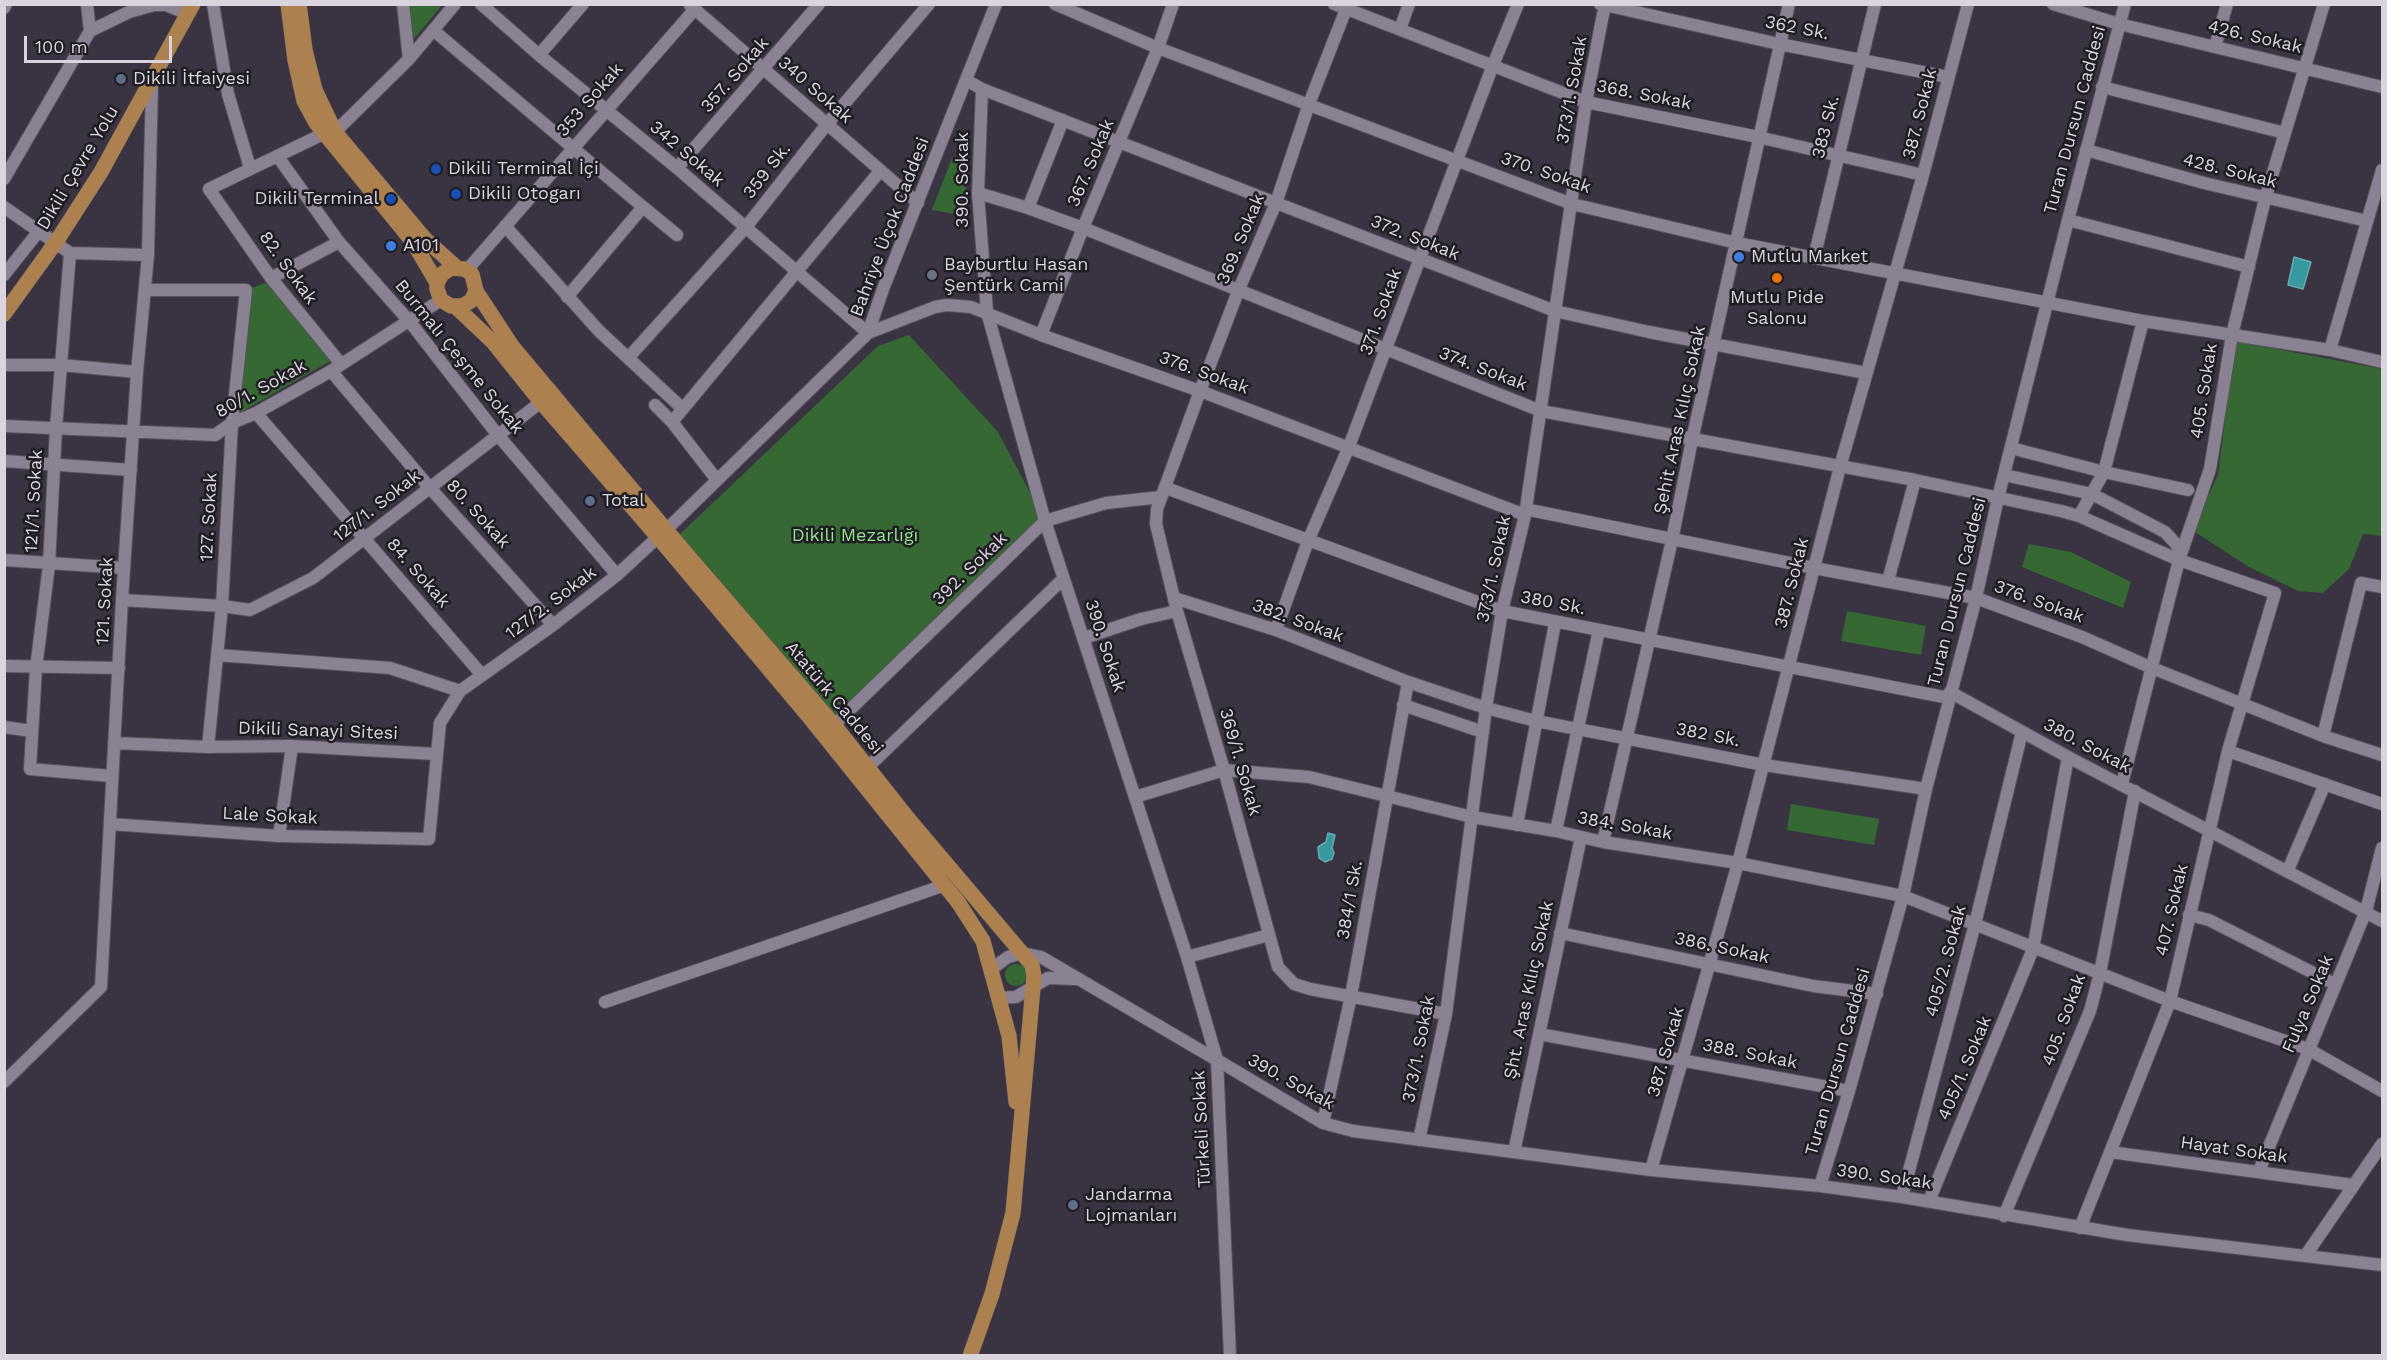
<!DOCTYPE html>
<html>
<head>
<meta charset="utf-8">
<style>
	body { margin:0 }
	#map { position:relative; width:2387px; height:1360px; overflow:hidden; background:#3a3341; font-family:"Work Sans",sans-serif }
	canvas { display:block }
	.frame { position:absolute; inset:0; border:6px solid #d9d4dd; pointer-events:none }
	.scale { position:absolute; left:24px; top:36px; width:148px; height:27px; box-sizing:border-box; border:3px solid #d9d4dd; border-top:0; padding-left:8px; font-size:18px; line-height:21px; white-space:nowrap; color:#d9d4dd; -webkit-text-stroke:4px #1f1c23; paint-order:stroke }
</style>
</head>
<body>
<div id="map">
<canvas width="2387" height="1360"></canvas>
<div class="frame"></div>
<div class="scale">100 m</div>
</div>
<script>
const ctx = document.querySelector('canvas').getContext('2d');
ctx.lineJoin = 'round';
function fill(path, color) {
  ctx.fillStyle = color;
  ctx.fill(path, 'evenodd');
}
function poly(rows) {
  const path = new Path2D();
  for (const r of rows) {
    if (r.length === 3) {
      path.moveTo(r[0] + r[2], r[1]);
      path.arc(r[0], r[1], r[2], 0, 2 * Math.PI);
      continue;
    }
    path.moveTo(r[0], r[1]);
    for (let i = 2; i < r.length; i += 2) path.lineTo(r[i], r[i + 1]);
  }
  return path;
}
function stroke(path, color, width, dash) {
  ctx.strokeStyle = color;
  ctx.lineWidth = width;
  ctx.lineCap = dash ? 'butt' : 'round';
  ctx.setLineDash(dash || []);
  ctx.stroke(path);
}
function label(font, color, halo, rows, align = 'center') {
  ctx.font = font + ' "Work Sans",sans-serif';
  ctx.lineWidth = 5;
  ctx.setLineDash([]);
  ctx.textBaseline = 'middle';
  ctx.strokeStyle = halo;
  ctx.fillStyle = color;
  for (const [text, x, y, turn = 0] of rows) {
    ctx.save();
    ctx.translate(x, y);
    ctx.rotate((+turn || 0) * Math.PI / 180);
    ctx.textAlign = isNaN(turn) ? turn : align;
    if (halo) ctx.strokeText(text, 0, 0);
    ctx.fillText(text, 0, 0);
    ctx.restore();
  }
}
fill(poly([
	[410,5,442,5,414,39],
	[964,155,967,216,932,210,952,158],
	[268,282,332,360,236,415,246,290],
	[909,335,998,432,1045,521,839,721,678,536,878,346],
	[2235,341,2382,369,2382,536,2363,534,2349,569,2323,593,2298,591,2249,567,2192,530,2218,475],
	[2029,544,2071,552,2131,582,2123,608,2022,567],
	[1847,611,1926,626,1921,655,1841,641],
	[1791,804,1879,819,1874,845,1787,830],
	[1016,975,11]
]), '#366834');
const water = poly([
	[2294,257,2311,262,2303,289,2288,285,2294,257],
	[1328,833,1335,835,1332,848,1334,853,1332,859,1325,862,1319,858,1318,847,1326,842,1328,833]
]);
fill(water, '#38989f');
stroke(water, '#68aab2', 1.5);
const minor = poly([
	[213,4,228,94,250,168],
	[403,4,409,59],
	[481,4,539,55,677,168,868,333,935,307,947,305,971,307,1041,335,1200,391,1525,515],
	[1055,4,1158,48,1572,204,1737,243,2143,321,2330,350,2382,362],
	[1334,4,1586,102,1758,137,1923,175],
	[1348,4,1309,104,1276,203,1239,289,1200,391,1157,509,1156,524,1177,611,1224,770,1278,967,1294,984,1310,989,1446,1014],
	[1600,4,1779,44,1948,77],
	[2053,4,2119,24,2382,87],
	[690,5,918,203],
	[4,8,6,4],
	[1400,29,1409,4],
	[433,30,643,207,567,297],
	[90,31,129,12,154,5,166,5,188,14],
	[2215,47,2227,4],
	[539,55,583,4],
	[966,80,982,89,1555,311,1649,332,1866,373],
	[2102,87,2285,133],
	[982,89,978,193,987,312,1045,521,1187,957,1217,1060,1323,1123,1353,1131,1651,1170,1820,1186,1902,1197,2127,1235,2382,1265],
	[335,132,409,59,455,4],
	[323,134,209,189,271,278,341,364],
	[2086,150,2204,183,2367,221],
	[278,157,339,242,410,322,497,434,617,575],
	[677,168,819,4],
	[4,179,90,31,87,4],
	[978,193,1028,208,1083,228,1541,411,1915,480,2061,511,2079,516,2179,560,2275,593,2228,751,2170,1001,2080,1228],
	[4,207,70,253,56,428,49,565,36,668,30,769,111,776],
	[643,207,677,235],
	[1028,208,1063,120],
	[2068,220,2249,267],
	[505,226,599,331,683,409],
	[70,253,148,255],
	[1814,258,1875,4],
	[467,270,695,9],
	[4,275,39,231],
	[271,278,339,242],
	[145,290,246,290,232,423,222,606,208,747],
	[1041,335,1083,228,1158,48,1173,4],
	[2330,350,2382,170],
	[629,357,746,227,827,124,929,4],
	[4,365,61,365,137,372],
	[331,371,430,488,553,625],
	[655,405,672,422],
	[256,413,482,675],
	[4,426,215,435,232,423,256,413,331,371,441,300],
	[2011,448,2104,472,2188,490],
	[4,461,131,470],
	[2004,475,2092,494,2165,532,2177,545,2179,558],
	[717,480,672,422,880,171],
	[1166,488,1502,611,1949,698],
	[1525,509,1814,568,1976,598,2082,637,2152,668,2323,736,2382,755],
	[2079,516,2104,472,2143,321],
	[666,530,868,333,883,289,996,4],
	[4,560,124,568],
	[1888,581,1915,480],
	[1174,598,1276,630,1408,682,1486,708,1536,721,1764,765,1926,789],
	[122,600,222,606,250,610,313,578,541,402],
	[1276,630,1308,541,1348,449,1493,65,1518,4],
	[1084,638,1141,619,1177,611],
	[217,655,390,668,460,691],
	[4,666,119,668],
	[1950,692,2068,757,2382,921],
	[1403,705,1483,732],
	[834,725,1045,521,1106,503,1161,497],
	[4,727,32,731],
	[2323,736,2361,583,2382,587],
	[114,743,208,747,292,746,436,754],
	[2228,751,2382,804],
	[867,768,1063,579],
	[2122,784,2179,560,2210,469,2232,335,2265,199,2324,4],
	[1135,797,1224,770,1309,777,1472,817,1556,831,1603,842,1738,863,1903,896,2170,1001,2308,1049,2382,1091],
	[110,824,279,836,429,839,440,723,460,691,553,625,617,575,658,537],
	[1517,825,1555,623],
	[1556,831,1599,630],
	[279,836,292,746],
	[1603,842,1672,540,1692,440,1789,4],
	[2288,870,2325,784],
	[2189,915,2209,920,2335,984],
	[1560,933,1813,986,1877,994],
	[1187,957,1269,935],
	[990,970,1008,957,1022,953,1041,957,1217,1060,1230,1356],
	[999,998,1016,997,1048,978,1075,979],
	[605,1002,945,885],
	[1539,1034,1849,1091],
	[4,1082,101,987,122,600,137,372,148,255,152,83],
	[1323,1123,1351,996,1408,682],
	[1419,1140,1446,1014,1486,708,1502,611,1525,515,1586,102,1605,4],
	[1514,1152,1581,837],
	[2110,1152,2353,1185],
	[1651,1170,1738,863,1840,467,1923,175,1968,4],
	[2259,1171,2366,911,2382,848],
	[1820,1186,1849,1091,1903,896,1926,789,1976,598,1998,498,2068,220,2125,4],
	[1902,1197,1975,924,2022,732],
	[1929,1201,2033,949,2068,757],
	[2004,1216,2090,1011,2100,973,2135,791],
	[2306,1255,2382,1144]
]);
const major = poly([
	[288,4,295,60,304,101,316,123,413,242,437,283,437,289,441,300,451,306,462,306,471,301,476,291],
	[299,4,305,50,315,90,335,132,425,239,456,267],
	[437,283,442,274,451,268,464,269,472,274,476,291,512,346,666,530,834,725,906,816,1032,965,1034,976,1013,1213,992,1294,970,1356],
	[456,307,493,342,541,402,658,537,810,718,958,902,983,941,1009,1036,1016,1102],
	[4,314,56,242,101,172,193,4]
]);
stroke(minor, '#58525e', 14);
stroke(major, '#58525e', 16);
stroke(minor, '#8a8192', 12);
stroke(major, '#ad804f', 15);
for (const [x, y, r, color] of [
	[121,79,6,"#5c6f8a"],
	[436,169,6,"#1a4fb4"],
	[456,194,6,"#1a4fb4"],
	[391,199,6,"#1a4fb4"],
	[391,246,6,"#3f7fe0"],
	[1739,257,6,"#3f7fe0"],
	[932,275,6,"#6b7280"],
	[1777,278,6,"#e8710a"],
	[590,501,6,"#5c6f8a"],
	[1073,1205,6,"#5c6f8a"]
]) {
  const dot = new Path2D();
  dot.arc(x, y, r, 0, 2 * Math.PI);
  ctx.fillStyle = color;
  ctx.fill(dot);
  stroke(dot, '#1f1c23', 2);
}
label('18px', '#d9d4dd', '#1f1c23', [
	["362 Sk.",1797,28,11],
	["426. Sokak",2255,37,13],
	["357. Sokak",735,75,-49],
	["340 Sokak",815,90,41],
	["373/1. Sokak",1572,90,-80],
	["368. Sokak",1644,95,11],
	["353 Sokak",590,100,-49],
	["387. Sokak",1920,114,-76],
	["Turan Dursun Caddesi",2075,120,-75],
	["383 Sk.",1826,127,-76],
	["342 Sokak",687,154,40],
	["367. Sokak",1091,163,-67],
	["Dikili Çevre Yolu",78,168,-59],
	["359 Sk.",767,171,-52],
	["428. Sokak",2230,171,14],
	["370. Sokak",1546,173,19],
	["390. Sokak",963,180,-90],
	["Bahriye Üçok Caddesi",890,227,-69],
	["372. Sokak",1415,238,22],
	["369. Sokak",1241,239,-67],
	["82. Sokak",288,268,54],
	["371. Sokak",1381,312,-70],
	["Burmalı Çeşme Sokak",459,357,51],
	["374. Sokak",1483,369,21],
	["376. Sokak",1204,373,20],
	["80/1. Sokak",261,389,-29],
	["405. Sokak",2204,391,-81],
	["Şehit Aras Kılıç Sokak",1680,420,-78],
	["121/1. Sokak",34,501,-87],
	["127/1. Sokak",377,506,-38],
	["80. Sokak",478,514,48],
	["127. Sokak",209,517,-87],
	["392. Sokak",970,569,-44],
	["373/1. Sokak",1494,569,-78],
	["84. Sokak",418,573,49],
	["387. Sokak",1792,583,-76],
	["Turan Dursun Caddesi",1957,592,-76],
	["121. Sokak",105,601,-87],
	["376. Sokak",2039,602,20],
	["127/2. Sokak",551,603,-37],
	["380 Sk.",1553,603,11],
	["382. Sokak",1298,621,20],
	["390. Sokak",1105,646,72],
	["Atatürk Caddesi",834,698,50],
	["Dikili Sanayi Sitesi",318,731,2],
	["382 Sk.",1708,735,11],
	["380. Sokak",2087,746,28],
	["369/1. Sokak",1240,762,74],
	["Lale Sokak",270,816,3],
	["384. Sokak",1625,826,10],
	["384/1 Sk.",1350,900,-80],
	["407. Sokak",2172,910,-77],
	["386. Sokak",1722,948,12],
	["405/2. Sokak",1946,961,-75],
	["Şht. Aras Kılıç Sokak",1529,990,-78],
	["Fulya Sokak",2308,1004,-67],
	["405. Sokak",2064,1020,-70],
	["373/1. Sokak",1419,1049,-79],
	["387. Sokak",1666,1052,-74],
	["388. Sokak",1750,1054,11],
	["Turan Dursun Caddesi",1838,1062,-74],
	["405/1. Sokak",1965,1068,-67],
	["390. Sokak",1291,1082,29],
	["Türkeli Sokak",1202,1129,-93],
	["Hayat Sokak",2234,1150,8],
	["390. Sokak",1884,1177,8]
]);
label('18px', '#d9d4dd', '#1f1c23', [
	["Dikili İtfaiyesi",133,79],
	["Dikili Terminal İçi",448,169],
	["Dikili Otogarı",468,194],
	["Dikili Terminal",379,199,"right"],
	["A101",403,246],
	["Mutlu Market",1751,257],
	["Bayburtlu Hasan",944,265],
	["Şentürk Cami",944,286],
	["Mutlu Pide",1777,298,"center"],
	["Salonu",1777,319,"center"],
	["Total",602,501],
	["Jandarma",1085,1195],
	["Lojmanları",1085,1216]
], 'left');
label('18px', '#92e48e', '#1f1c23', [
	["Dikili Mezarlığı",855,536]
]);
</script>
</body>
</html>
